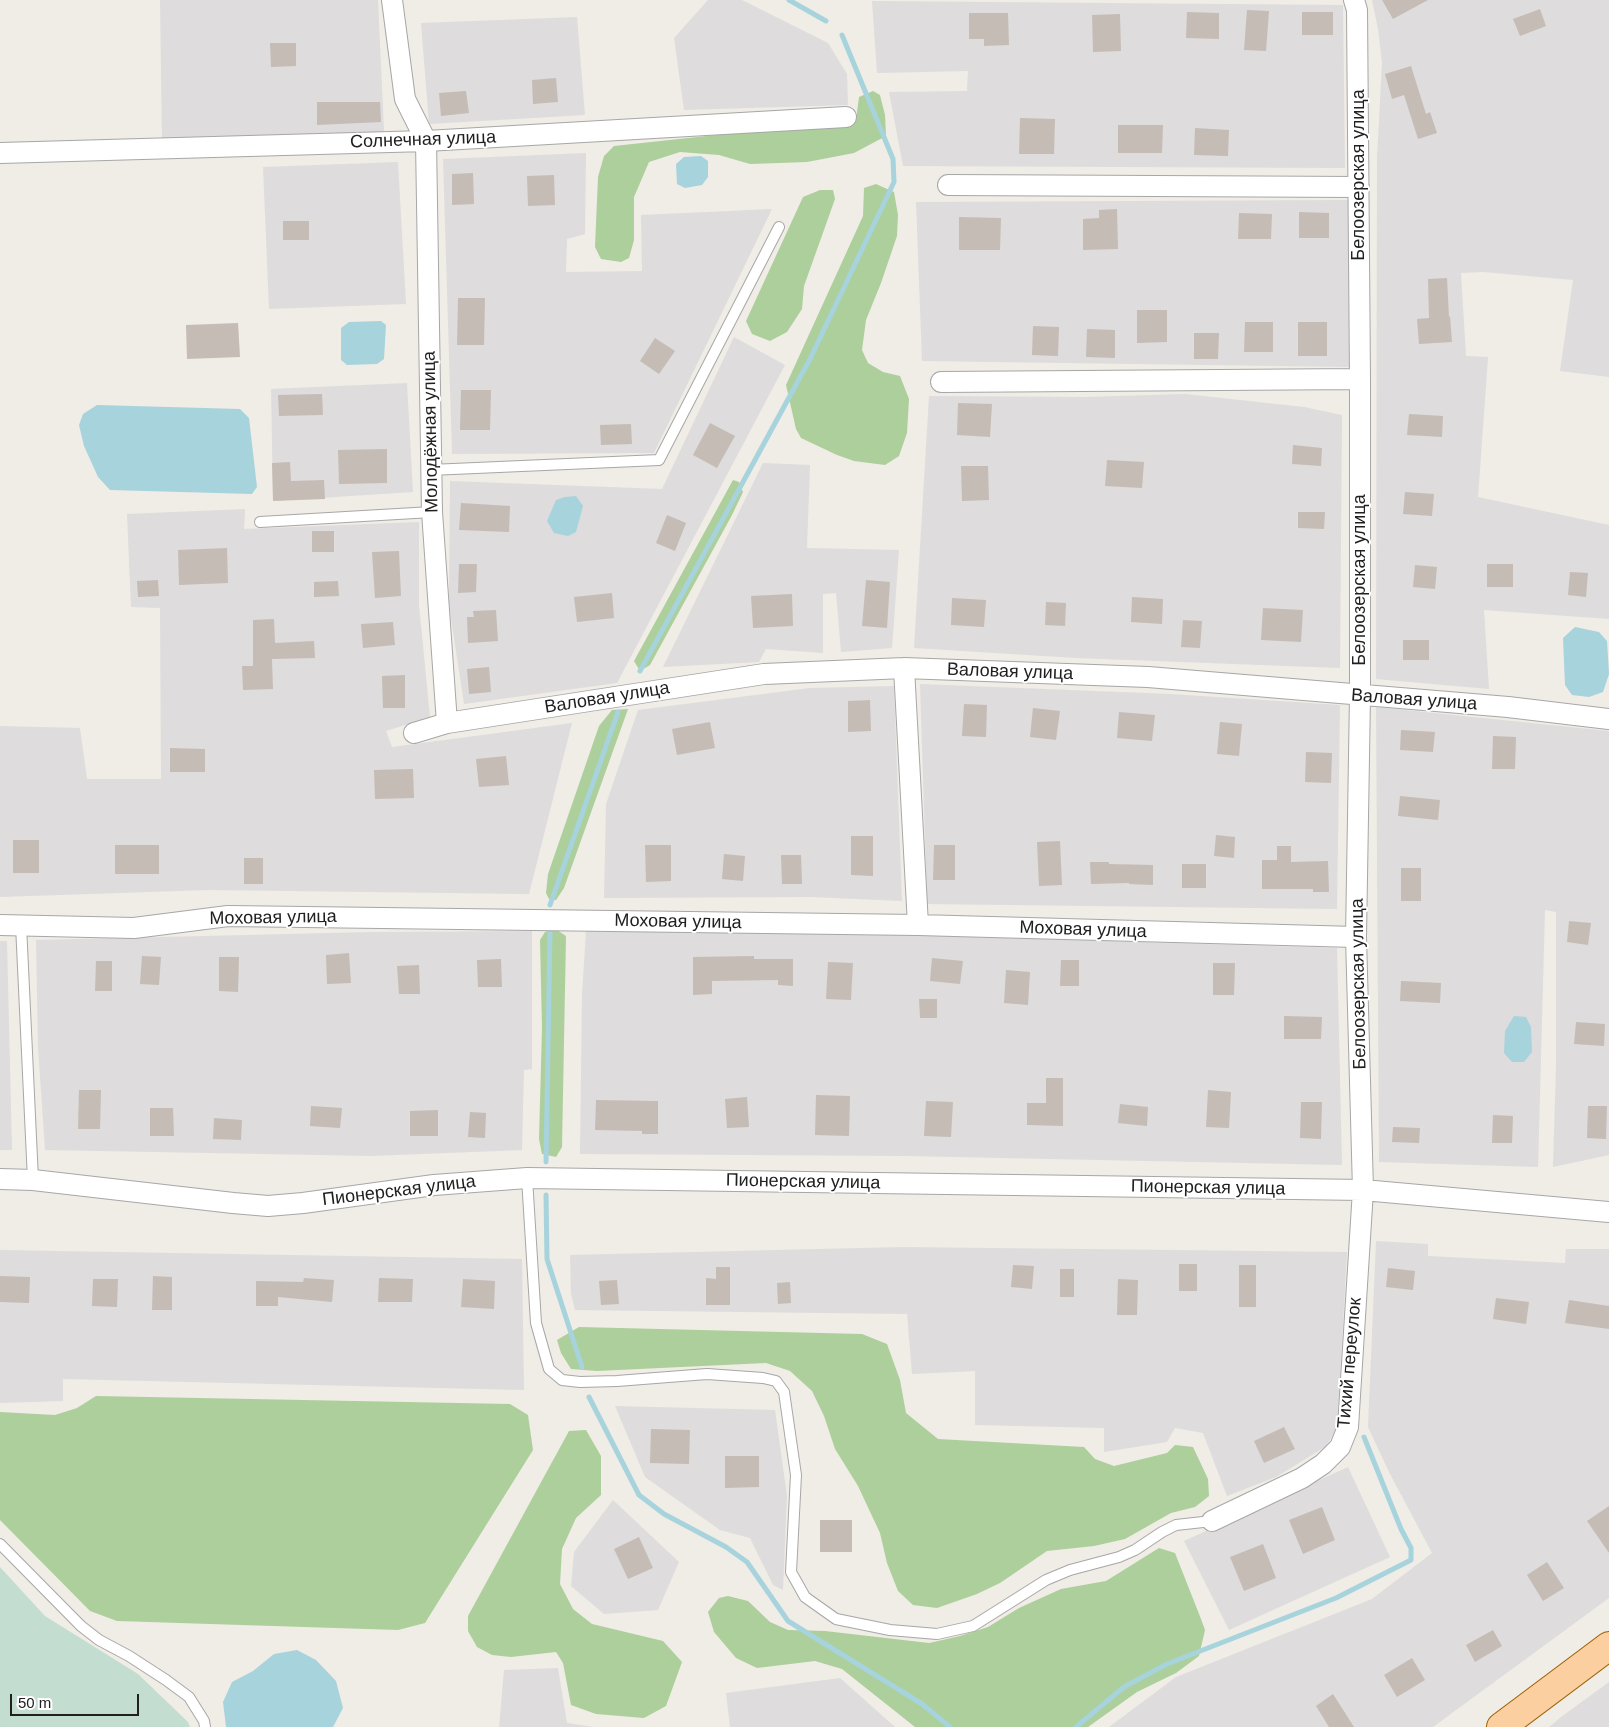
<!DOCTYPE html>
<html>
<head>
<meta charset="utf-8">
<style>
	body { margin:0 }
	#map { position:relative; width:1609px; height:1727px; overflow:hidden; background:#f0ece6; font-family:Helvetica,sans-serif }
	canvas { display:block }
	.scale { position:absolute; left:10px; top:1694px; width:129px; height:22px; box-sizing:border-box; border:2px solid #202020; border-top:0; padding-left:6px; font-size:15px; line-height:18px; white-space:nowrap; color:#202020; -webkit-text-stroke:4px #fff; paint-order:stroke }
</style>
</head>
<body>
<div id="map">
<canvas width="1609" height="1727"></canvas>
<div class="scale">50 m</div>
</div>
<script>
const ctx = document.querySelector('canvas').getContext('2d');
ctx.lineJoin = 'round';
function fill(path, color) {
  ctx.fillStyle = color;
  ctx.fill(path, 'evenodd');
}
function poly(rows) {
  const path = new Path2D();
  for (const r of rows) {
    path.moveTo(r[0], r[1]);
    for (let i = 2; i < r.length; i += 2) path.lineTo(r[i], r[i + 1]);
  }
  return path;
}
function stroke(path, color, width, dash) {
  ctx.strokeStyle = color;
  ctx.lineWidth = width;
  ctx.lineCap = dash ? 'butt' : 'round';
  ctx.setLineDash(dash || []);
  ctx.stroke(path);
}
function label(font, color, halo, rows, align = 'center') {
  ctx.font = font + ' Helvetica,sans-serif';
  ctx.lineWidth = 4;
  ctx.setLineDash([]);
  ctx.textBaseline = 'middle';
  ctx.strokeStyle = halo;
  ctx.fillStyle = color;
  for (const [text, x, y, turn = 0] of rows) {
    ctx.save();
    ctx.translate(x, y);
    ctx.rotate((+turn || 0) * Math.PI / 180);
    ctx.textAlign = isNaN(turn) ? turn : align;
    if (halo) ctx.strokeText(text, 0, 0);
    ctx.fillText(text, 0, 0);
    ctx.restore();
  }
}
fill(poly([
	[160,0,378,0,384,132,162,139],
	[708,0,742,0,828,43,847,74,848,105,684,110,674,38],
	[1372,0,1609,0,1609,377,1560,371,1573,280,1483,272,1461,273,1466,356,1488,357,1478,497,1609,525,1609,619,1484,610,1489,689,1376,679,1377,158,1382,63,1378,29],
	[872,1,1343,5,1345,168,903,166,889,92,967,91,968,71,877,73],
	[577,17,585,115,429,124,421,23],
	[586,153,585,234,567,239,566,272,642,271,641,215,772,209,654,453,452,454,443,159],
	[398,162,406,304,269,309,263,167],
	[1350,200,1349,367,922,361,916,202],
	[734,337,785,365,617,683,464,704,449,605,450,481,662,489],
	[407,383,413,492,273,501,271,389],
	[1185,394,1304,407,1342,415,1340,668,1076,658,914,648,929,396,1086,397],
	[763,463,810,465,807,548,899,550,892,648,841,652,836,593,823,594,823,653,766,649,759,662,663,667],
	[245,509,244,529,419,522,419,605,430,717,386,731,392,747,572,723,529,894,208,890,0,897,0,726,80,728,87,779,161,779,160,608,131,607,127,514],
	[920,684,1170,694,1340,705,1337,909,927,904],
	[894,686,902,901,811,897,604,898,606,804,638,710,810,688],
	[1376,707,1609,731,1609,1155,1553,1167,1556,1064,1556,912,1545,910,1538,1167,1379,1162],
	[532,931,532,1069,524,1070,522,1150,372,1156,45,1150,38,1047,36,940,372,932],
	[586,931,910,935,1337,948,1342,1165,905,1156,580,1154,582,995],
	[0,941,7,941,12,1150,0,1150],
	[1376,1241,1428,1244,1428,1256,1565,1263,1566,1249,1609,1249,1609,1598,1433,1727,1109,1727,1176,1677,1372,1599,1432,1553,1389,1472,1368,1427],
	[903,1247,1347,1252,1337,1430,1325,1447,1276,1477,1227,1496,1203,1433,1175,1428,1167,1442,1104,1452,1104,1428,975,1425,975,1371,912,1374,907,1314,575,1310,571,1294,570,1255],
	[0,1250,522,1259,524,1390,63,1379,63,1401,0,1403],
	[615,1406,775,1410,787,1496,783,1590,773,1585,750,1538,720,1530,645,1477],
	[1348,1467,1390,1557,1229,1630,1184,1541],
	[613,1500,679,1562,658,1610,604,1614,571,1586,574,1552],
	[558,1668,567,1723,594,1727,499,1727,504,1670],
	[840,1678,895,1727,730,1727,726,1693],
	[1609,1682,1609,1727,1549,1727,1561,1717]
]), '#dedcdd');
fill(poly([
	[873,91,880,95,885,115,886,136,854,153,807,162,750,164,719,155,680,152,649,162,634,197,634,240,629,258,621,262,601,259,595,247,598,177,604,156,614,146,716,135,846,126,856,120,859,97],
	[876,184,894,192,898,215,897,236,881,283,866,320,862,350,868,363,883,372,900,376,909,399,907,433,899,456,885,465,854,461,837,455,801,438,796,429,786,385,863,216,864,188],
	[820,190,833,190,835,199,804,286,802,309,787,332,770,341,752,334,746,321,803,197],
	[733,480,739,482,743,492,732,515,650,665,640,671,634,661],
	[628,709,564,888,556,900,549,899,546,893,548,874,599,726,612,710],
	[554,928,566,936,562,1147,556,1157,542,1154,539,1139,542,1028,540,940,545,932],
	[579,1327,862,1334,887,1344,900,1380,906,1413,938,1439,1084,1447,1095,1459,1114,1466,1167,1453,1175,1445,1193,1447,1208,1479,1209,1496,1195,1507,1171,1513,1125,1539,1094,1546,1047,1551,1000,1583,977,1594,937,1608,913,1605,898,1591,887,1563,880,1533,858,1486,835,1449,824,1416,812,1391,790,1371,766,1363,597,1371,571,1369,561,1353,557,1340],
	[96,1396,510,1404,528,1415,533,1450,425,1623,398,1630,117,1621,90,1611,0,1520,0,1412,55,1415,77,1408],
	[586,1430,601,1456,601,1495,576,1518,562,1549,560,1584,573,1609,592,1624,663,1641,682,1662,666,1706,644,1718,596,1714,571,1705,563,1663,556,1652,511,1657,492,1655,477,1647,468,1631,468,1616,569,1431],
	[1159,1548,1175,1553,1201,1619,1205,1630,1199,1656,1176,1673,1137,1692,1088,1727,915,1727,842,1669,815,1661,757,1668,736,1658,714,1632,708,1612,719,1598,728,1596,748,1601,770,1622,788,1630,825,1631,929,1643,960,1636,988,1627,1019,1608,1061,1589,1106,1581]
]), '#adcf9b');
fill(poly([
	[0,1567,45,1616,138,1674,188,1722,190,1727,0,1727]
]), '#c3ded0');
fill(poly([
	[701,156,708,161,708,177,702,185,685,188,677,184,676,164,684,157],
	[381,321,386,325,384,359,377,364,347,365,341,360,341,328,349,322],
	[97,405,240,409,249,418,257,487,252,494,110,490,98,477,84,446,79,425,83,414],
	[576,496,583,506,576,532,568,536,554,533,547,521,556,500,565,497],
	[1575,627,1599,632,1607,641,1609,674,1603,692,1589,697,1572,695,1565,685,1563,638],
	[1514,1016,1526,1017,1531,1027,1532,1052,1524,1062,1512,1062,1504,1053,1505,1031],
	[297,1650,316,1660,336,1681,343,1708,333,1727,226,1727,223,1702,232,1682,253,1671,274,1654]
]), '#a7d3dd');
stroke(poly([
	[789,0,826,21],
	[640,671,810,359,894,182,893,159,842,35],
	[550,905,618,712],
	[546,1162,550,932],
	[546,1195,547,1259,582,1367],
	[589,1397,639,1495,664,1514,726,1547,747,1562,788,1621,922,1704,950,1727],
	[1076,1727,1124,1687,1167,1664,1336,1598,1411,1560,1411,1548,1401,1529,1364,1437]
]), '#a7d3dd', 5);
fill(poly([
	[1382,0,1428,0,1393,19],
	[1540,9,1546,26,1520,36,1513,19],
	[1247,10,1269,11,1266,51,1244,50],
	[1187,12,1219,13,1219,39,1186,38],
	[1302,12,1333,12,1333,35,1302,35],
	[969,13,1008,13,1009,45,984,46,984,39,969,39],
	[1120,14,1121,51,1093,52,1092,15],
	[270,43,296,43,296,66,271,67],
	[1411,66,1426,114,1430,112,1437,133,1418,139,1404,95,1392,99,1385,74],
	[556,78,558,102,533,104,532,80],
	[466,91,469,113,441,116,439,93],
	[317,102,380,102,381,122,317,125],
	[1020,118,1055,119,1054,154,1019,154],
	[1118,125,1163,125,1162,153,1118,153],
	[1195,128,1229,130,1228,156,1194,155],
	[473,173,474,204,452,205,452,174],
	[554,175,555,205,528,206,527,176],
	[1117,209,1118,249,1083,250,1083,219,1099,218,1099,210],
	[1299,212,1329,213,1329,238,1299,238],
	[1239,213,1272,214,1271,239,1238,239],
	[959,217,1001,218,1000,250,959,250],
	[283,221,309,221,309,240,283,240],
	[1447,278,1449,317,1450,316,1452,342,1419,344,1417,319,1429,318,1428,279],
	[458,298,485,298,484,345,457,345],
	[1137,310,1167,310,1167,342,1137,343],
	[1245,322,1273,322,1273,352,1244,352],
	[1298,322,1327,322,1327,356,1298,356],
	[238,323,240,357,187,359,186,325],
	[1033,326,1059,327,1058,356,1032,355],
	[1087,329,1115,330,1115,358,1086,357],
	[1194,333,1219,333,1218,359,1194,359],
	[655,338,675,351,659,374,640,361],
	[461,390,491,390,490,430,460,430],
	[322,394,323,415,279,416,278,395],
	[958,403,992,404,990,437,957,435],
	[1409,414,1443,416,1442,437,1407,435],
	[710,423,735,436,717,468,693,455],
	[631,424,632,444,601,445,600,425],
	[1293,445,1322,448,1321,466,1292,464],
	[387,449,387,483,339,484,338,450],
	[1107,460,1144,462,1142,488,1105,486],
	[290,462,291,481,324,480,325,499,273,501,272,463],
	[961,466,988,466,989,500,962,501],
	[1405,492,1434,494,1432,516,1403,514],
	[461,503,510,506,509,532,459,530],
	[1298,512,1325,512,1324,529,1298,528],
	[667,515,686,523,675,551,656,543],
	[312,531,334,531,334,552,312,552],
	[227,548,228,583,179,585,178,550],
	[399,551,401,596,375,598,372,552],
	[459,564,477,564,476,592,458,593],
	[1487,564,1513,564,1513,587,1487,587],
	[1415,565,1437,567,1435,589,1413,587],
	[1570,572,1588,573,1586,597,1568,595],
	[158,580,159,596,138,597,137,581],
	[866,580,890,582,887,628,862,626],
	[338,581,339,596,314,597,314,582],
	[612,593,614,618,577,622,574,597],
	[792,594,793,626,753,628,751,596],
	[1132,597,1163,599,1162,624,1131,622],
	[952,598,986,600,984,627,951,625],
	[1046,602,1066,603,1065,626,1045,625],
	[1263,608,1303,610,1301,642,1261,640],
	[496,610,498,641,468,643,467,617,474,617,473,611],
	[274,619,275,643,314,641,315,658,272,659,273,689,243,690,242,666,253,666,253,620],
	[1183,620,1202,621,1200,648,1181,647],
	[393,622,395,645,363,648,361,624],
	[1403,640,1429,640,1429,660,1403,660],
	[489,667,491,692,469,694,467,669],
	[405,675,405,708,383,708,382,676],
	[870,700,871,731,848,732,848,701],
	[964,704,987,705,986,737,962,736],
	[1033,708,1060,711,1056,740,1030,737],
	[1119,712,1155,715,1152,741,1117,738],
	[710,722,715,748,677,755,672,729],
	[1220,722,1242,724,1239,756,1217,754],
	[1401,730,1435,732,1433,752,1400,750],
	[1493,736,1516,737,1515,769,1492,769],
	[170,748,205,749,205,772,170,772],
	[1306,752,1332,753,1331,783,1305,782],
	[506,756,509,785,479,787,476,759],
	[413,769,414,798,375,799,374,770],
	[1400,796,1440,800,1438,820,1398,816],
	[1216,835,1235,837,1234,858,1214,856],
	[851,836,873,836,873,876,851,875],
	[13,840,39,840,39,873,13,873],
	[1060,841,1062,885,1039,886,1037,842],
	[115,845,159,845,159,874,115,874],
	[645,845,671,845,671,881,646,882],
	[934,845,955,845,955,880,933,880],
	[1277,846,1291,846,1291,862,1328,861,1329,892,1313,892,1313,889,1262,889,1262,860,1277,860],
	[724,854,745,856,743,881,722,879],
	[781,855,801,855,802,884,782,884],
	[244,858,263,858,263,884,244,884],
	[1090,862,1109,862,1109,864,1153,865,1153,885,1129,884,1129,883,1091,884],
	[1182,864,1206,864,1206,888,1182,888],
	[1401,868,1421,868,1421,901,1401,901],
	[1569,921,1591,923,1588,945,1567,942],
	[349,953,351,983,327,984,326,955],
	[142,956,161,957,159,985,140,984],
	[754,956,754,959,793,959,793,986,778,985,778,980,712,981,712,994,693,995,693,957],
	[219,957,239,957,238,992,219,991],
	[932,958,963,961,960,984,930,981],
	[501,959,502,987,478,987,477,960],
	[1061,960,1079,960,1079,986,1060,986],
	[96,961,112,961,112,991,95,991],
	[828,962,853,963,851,1000,826,999],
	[1213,963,1235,963,1234,995,1213,995],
	[419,965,420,994,399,994,397,966],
	[1006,970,1030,972,1028,1005,1004,1003],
	[1401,981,1441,983,1440,1003,1400,1001],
	[919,999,937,999,937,1018,920,1018],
	[1284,1016,1322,1017,1321,1039,1284,1039],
	[1576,1022,1605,1024,1604,1046,1574,1044],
	[1046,1078,1063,1078,1063,1126,1027,1125,1027,1103,1046,1103],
	[79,1090,101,1090,100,1129,78,1129],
	[1208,1090,1231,1092,1229,1128,1206,1127],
	[816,1095,850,1096,849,1136,815,1135],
	[747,1097,749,1127,727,1128,725,1099],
	[596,1100,658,1101,658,1134,642,1134,642,1131,595,1130],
	[926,1101,953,1102,951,1137,924,1136],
	[1301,1102,1322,1102,1321,1139,1300,1138],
	[1120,1104,1148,1107,1147,1126,1118,1123],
	[311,1106,342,1108,340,1128,310,1126],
	[1588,1106,1607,1106,1606,1139,1587,1138],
	[150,1108,173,1108,174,1136,150,1136],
	[438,1110,438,1136,410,1136,410,1111],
	[470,1112,486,1113,485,1138,468,1137],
	[1493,1115,1513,1116,1512,1143,1492,1143],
	[214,1118,242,1120,241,1140,213,1139],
	[1393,1127,1420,1128,1419,1143,1392,1142],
	[1179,1264,1197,1264,1197,1291,1179,1291],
	[1013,1265,1034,1266,1032,1289,1011,1287],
	[1239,1265,1256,1265,1256,1307,1239,1307],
	[716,1267,730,1267,730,1305,706,1305,706,1278,716,1279],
	[1388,1268,1415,1271,1413,1290,1386,1287],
	[1060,1269,1074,1269,1074,1297,1060,1297],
	[0,1276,30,1277,29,1303,0,1302],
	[153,1276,172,1277,172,1310,152,1310],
	[304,1278,334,1280,332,1302,278,1297,278,1306,256,1306,256,1281,303,1282],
	[379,1278,413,1279,412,1302,378,1302],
	[93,1279,118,1279,117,1307,92,1306],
	[463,1279,495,1281,494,1309,461,1307],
	[1118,1279,1138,1280,1137,1315,1117,1315],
	[617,1280,619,1304,601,1305,599,1281],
	[790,1282,791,1303,778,1304,777,1283],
	[1496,1298,1529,1302,1526,1324,1493,1319],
	[1569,1300,1609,1306,1609,1329,1565,1323],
	[1284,1427,1295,1449,1264,1463,1254,1441],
	[651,1429,690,1430,689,1464,650,1463],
	[725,1456,759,1456,759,1487,725,1488],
	[1609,1506,1609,1553,1587,1521],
	[1322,1507,1335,1540,1303,1554,1289,1520],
	[820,1520,852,1520,852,1552,820,1552],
	[639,1537,653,1568,628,1579,614,1549],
	[1263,1544,1276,1578,1244,1591,1230,1557],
	[1547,1562,1564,1588,1543,1601,1527,1575],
	[1493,1630,1502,1646,1475,1662,1466,1645],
	[1412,1658,1425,1680,1397,1697,1384,1675],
	[1333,1694,1354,1727,1329,1727,1316,1706]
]), '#c5bcb5');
const service = poly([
	[430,470,659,460,779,227],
	[260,522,432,512],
	[21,925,33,1180],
	[527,1178,536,1323,549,1369,562,1380,580,1382,617,1381,707,1374,763,1378,776,1381,784,1392,796,1475,791,1572,805,1597,836,1619,890,1630,937,1634,973,1626,1046,1580,1070,1570,1119,1557,1135,1550,1162,1532,1176,1525,1212,1521],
	[0,1544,81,1626,99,1640,129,1656,166,1680,189,1697,204,1721,205,1727]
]);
const minor = poly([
	[392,0,405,99,426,141,432,512,447,723],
	[0,153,426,141,846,117],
	[948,185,1359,187],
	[941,382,1360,379],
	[904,668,918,925],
	[414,733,447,723,764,674,904,668,1148,677,1508,707,1609,719],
	[0,925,134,928,228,916,918,925,1356,937],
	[0,1179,33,1180,233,1203,268,1206,303,1203,434,1185,527,1178,1363,1190,1609,1212],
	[1212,1521,1302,1478,1323,1464,1340,1447,1348,1427,1363,1190,1356,937,1360,696,1360,379,1357,10,1354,0]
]);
const primary = poly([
	[1501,1727,1609,1646]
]);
stroke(service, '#a7a7a7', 12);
stroke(minor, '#a7a7a7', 22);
stroke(primary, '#995f02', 30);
stroke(service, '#fff', 10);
stroke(minor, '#fff', 20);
stroke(primary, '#fbcfa0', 28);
label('18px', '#202020', '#fff', [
	["Солнечная улица",423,140,-2],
	["Белоозерская улица",1359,175,-90],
	["Молодёжная улица",431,432,-91],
	["Белоозерская улица",1360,580,-90],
	["Валовая улица",1010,672,2],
	["Валовая улица",607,698,-9],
	["Валовая улица",1414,700,4],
	["Моховая улица",273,918,-1],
	["Моховая улица",678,922,1],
	["Моховая улица",1083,930,2],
	["Белоозерская улица",1359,984,-91],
	["Пионерская улица",803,1182,1],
	["Пионерская улица",1208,1188,1],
	["Пионерская улица",399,1191,-7],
	["Тихий переулок",1350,1363,-85]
]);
</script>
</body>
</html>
